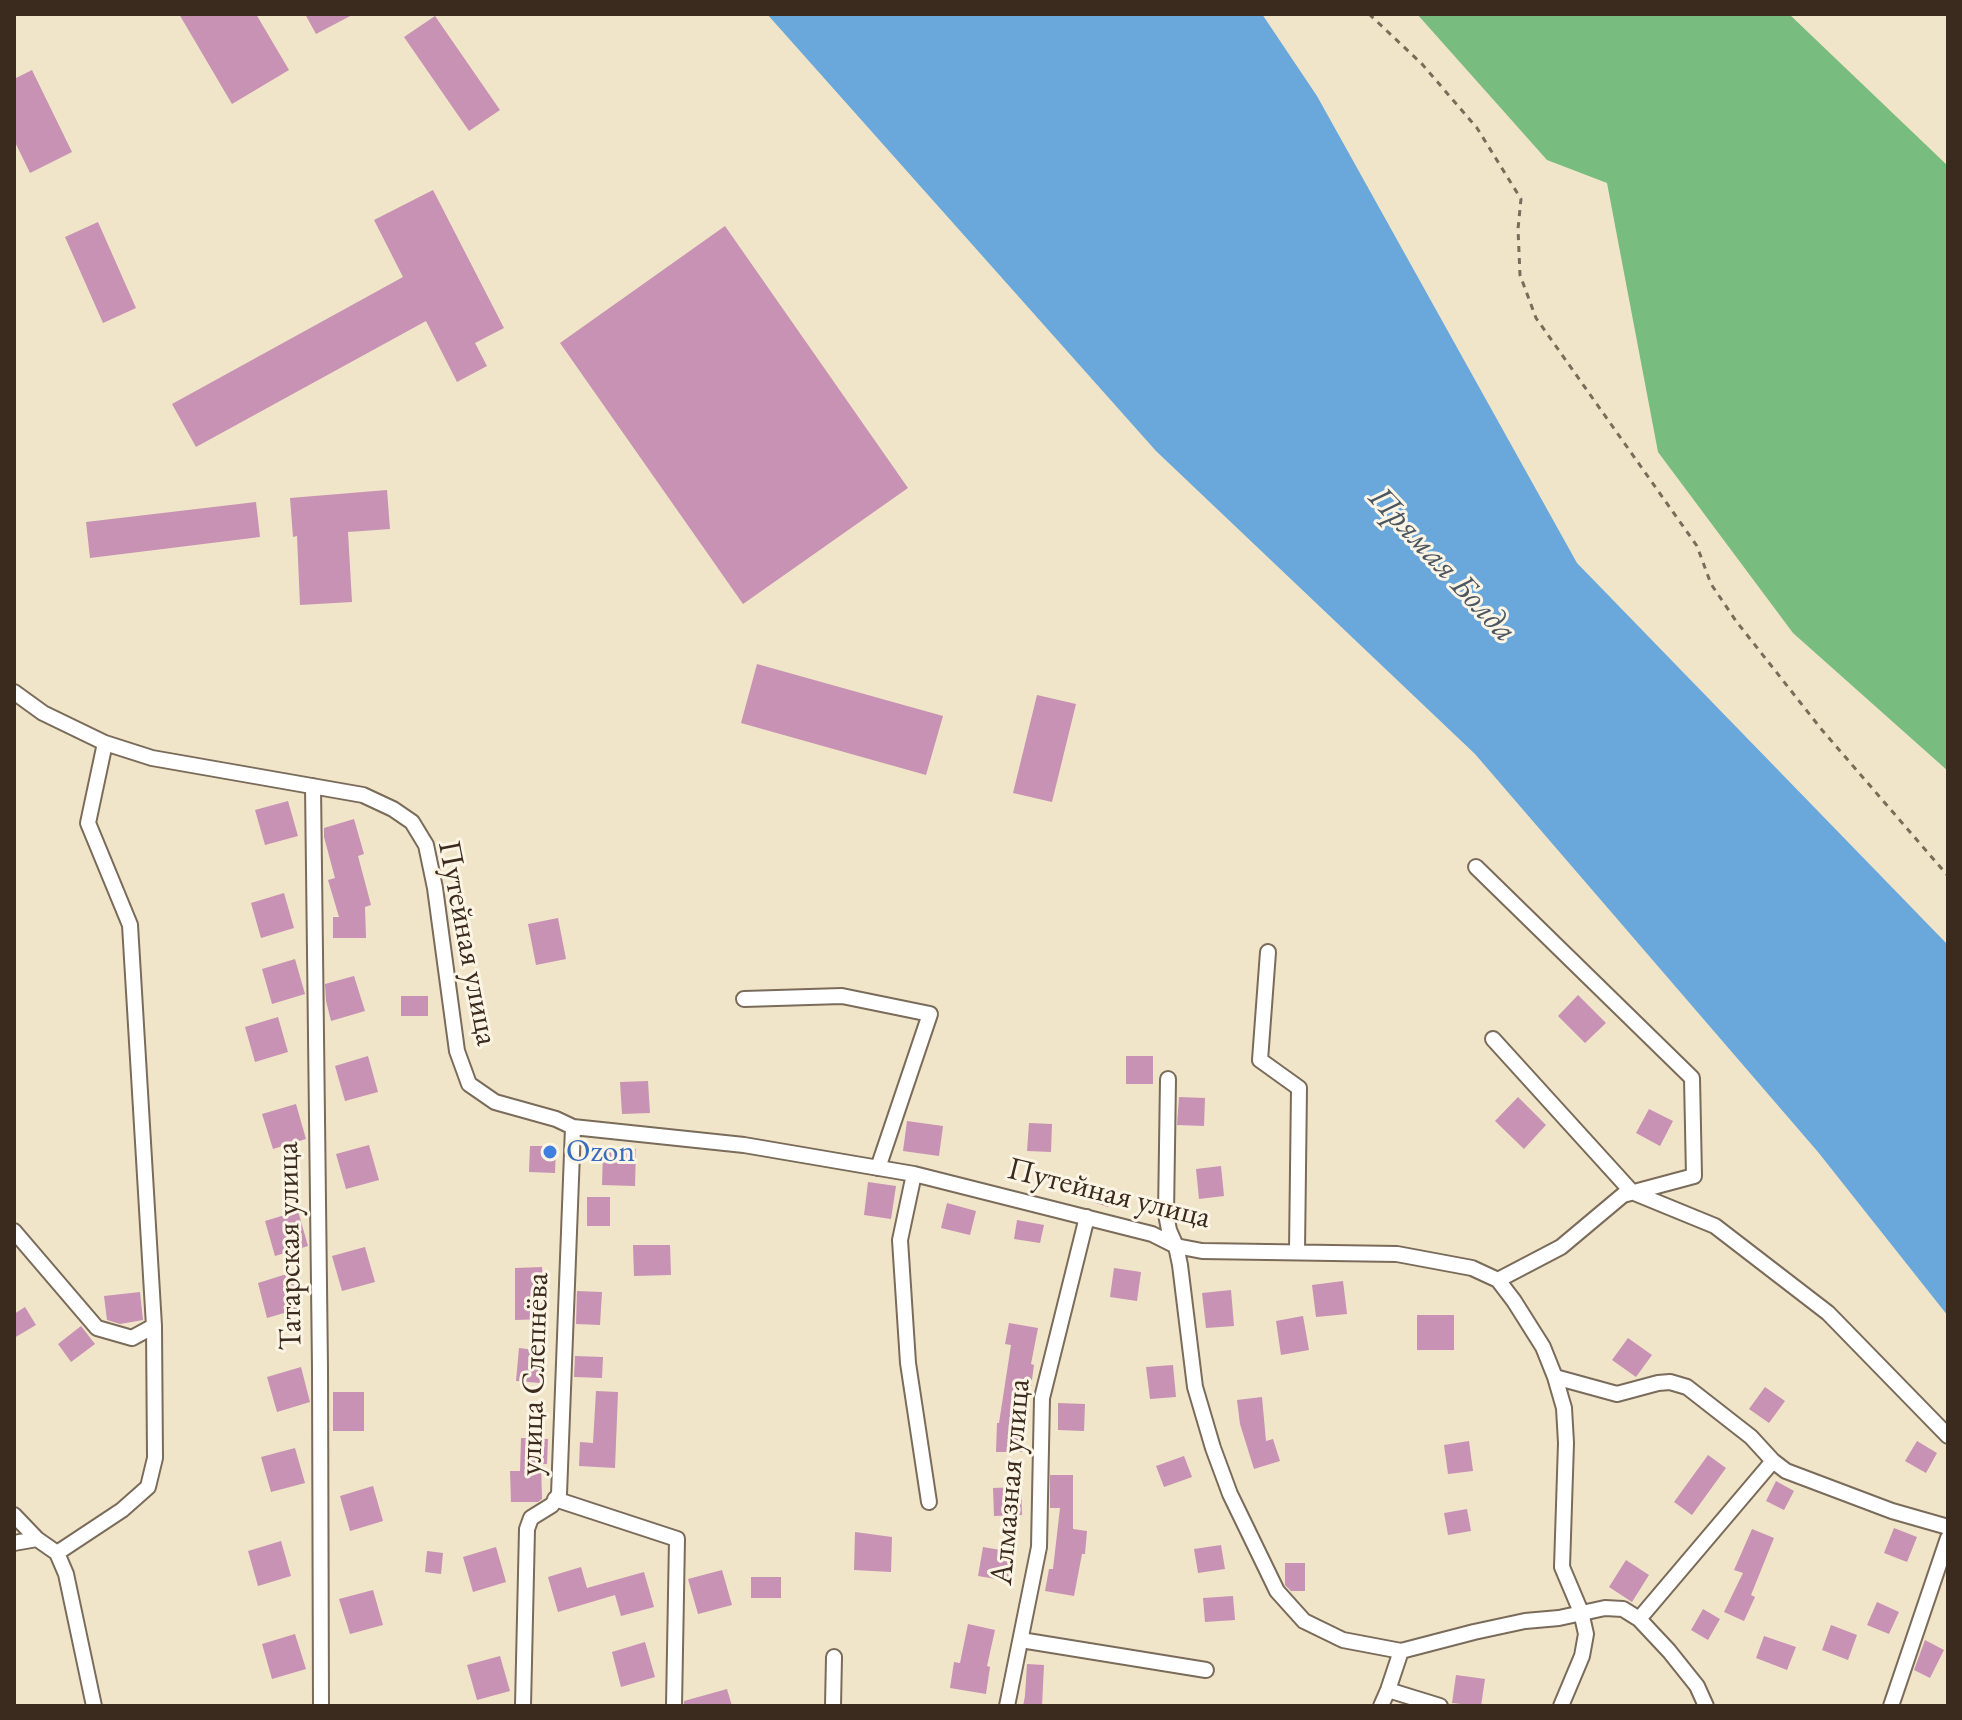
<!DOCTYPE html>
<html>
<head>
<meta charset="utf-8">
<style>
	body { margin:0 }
	#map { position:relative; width:1962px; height:1720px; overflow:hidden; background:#f0e5c8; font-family:"EB Garamond",serif }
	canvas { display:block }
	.frame { position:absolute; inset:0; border:16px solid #3b2a1e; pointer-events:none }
</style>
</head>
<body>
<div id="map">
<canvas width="1962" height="1720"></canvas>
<div class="frame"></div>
</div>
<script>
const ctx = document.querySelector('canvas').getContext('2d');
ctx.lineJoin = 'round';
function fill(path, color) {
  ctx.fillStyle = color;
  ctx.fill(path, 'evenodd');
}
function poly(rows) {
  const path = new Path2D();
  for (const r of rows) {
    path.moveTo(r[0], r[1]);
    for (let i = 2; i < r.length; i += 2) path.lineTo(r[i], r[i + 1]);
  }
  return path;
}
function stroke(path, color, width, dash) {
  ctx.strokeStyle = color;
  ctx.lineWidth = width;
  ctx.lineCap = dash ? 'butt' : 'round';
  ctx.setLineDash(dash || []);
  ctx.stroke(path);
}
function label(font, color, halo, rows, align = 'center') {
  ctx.font = font + ' "EB Garamond",serif';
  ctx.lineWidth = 6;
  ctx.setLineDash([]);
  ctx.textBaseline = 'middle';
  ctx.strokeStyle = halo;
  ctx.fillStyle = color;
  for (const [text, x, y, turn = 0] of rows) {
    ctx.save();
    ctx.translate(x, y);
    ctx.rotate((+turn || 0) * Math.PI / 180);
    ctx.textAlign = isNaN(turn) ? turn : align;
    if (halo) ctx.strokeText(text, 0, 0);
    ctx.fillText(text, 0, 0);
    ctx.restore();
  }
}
fill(poly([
	[1417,14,1789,14,1948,166,1948,771,1793,633,1658,452,1607,183,1547,160]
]), '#78bc7f');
fill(poly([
	[767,14,1262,14,1317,96,1577,563,1948,945,1948,1316,1818,1152,1475,754,1156,451]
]), '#6aa8dc');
fill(poly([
	[179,14,256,14,289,70,232,104],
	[305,14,354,14,316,34],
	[435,16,500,110,469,131,404,37],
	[32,70,72,152,30,173,14,140,14,79],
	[433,190,504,328,475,343,487,366,457,382,426,321,196,447,172,404,403,277,374,220],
	[98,222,136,308,103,323,65,237],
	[725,226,908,488,743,604,560,343],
	[387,490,390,529,348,532,352,602,300,605,297,536,293,537,290,498],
	[256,502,260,537,90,558,86,522],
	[757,664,943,716,926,775,741,723],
	[1037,695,1076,704,1052,802,1013,793],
	[288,801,298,836,265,845,255,810],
	[354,819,364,854,358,856,371,905,365,907,366,938,333,938,333,917,339,917,328,880,335,878,324,837,324,828],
	[284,893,294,928,261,938,251,903],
	[558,918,566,959,536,965,528,924],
	[295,959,305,994,272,1004,262,969],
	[354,976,365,1011,331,1021,326,1001,325,984],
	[1578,995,1606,1023,1585,1043,1558,1016],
	[401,996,428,996,428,1016,401,1016],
	[278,1017,288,1052,255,1062,245,1027],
	[368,1056,378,1092,345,1101,335,1066],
	[1126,1056,1153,1056,1153,1084,1126,1084],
	[648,1081,650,1113,622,1114,620,1082],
	[1179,1097,1205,1098,1204,1126,1177,1125],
	[1518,1097,1546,1125,1524,1149,1495,1121],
	[296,1104,306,1139,273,1149,262,1114],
	[1649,1109,1673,1121,1660,1146,1636,1133],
	[907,1121,943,1126,939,1156,903,1151],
	[1029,1123,1052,1124,1051,1152,1027,1151],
	[369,1145,379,1180,346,1189,336,1154],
	[530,1146,556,1146,555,1173,529,1172],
	[603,1149,636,1149,635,1186,602,1185],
	[1221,1166,1224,1196,1199,1199,1196,1169],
	[868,1182,896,1186,891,1219,864,1215],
	[1086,1183,1113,1191,1108,1207,1081,1198],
	[587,1197,610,1197,610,1226,587,1226],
	[947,1203,976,1211,970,1235,941,1228],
	[298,1211,308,1246,275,1256,265,1221],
	[1017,1220,1044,1225,1040,1243,1014,1239],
	[633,1245,670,1245,671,1275,634,1276],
	[365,1247,375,1282,342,1291,332,1256],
	[542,1267,546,1319,515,1320,515,1268],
	[1114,1268,1141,1272,1137,1301,1110,1297],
	[290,1273,301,1308,267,1318,258,1283],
	[1343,1281,1347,1314,1316,1317,1312,1285],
	[1231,1290,1234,1326,1206,1328,1202,1293],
	[577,1291,602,1292,600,1325,576,1324],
	[140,1292,143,1320,120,1324,107,1320,104,1296],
	[25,1307,36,1325,14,1338,14,1314],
	[1417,1315,1454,1315,1454,1350,1417,1350],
	[1303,1316,1309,1350,1281,1355,1276,1321],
	[1009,1323,1038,1328,1031,1364,1034,1365,1029,1402,1024,1401,1022,1452,996,1452,997,1423,999,1423,1011,1345,1005,1344],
	[81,1326,95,1344,71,1362,58,1344],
	[1628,1338,1652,1355,1636,1377,1612,1360],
	[519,1348,543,1351,540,1383,516,1381],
	[575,1356,603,1357,602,1378,574,1377],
	[1173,1365,1176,1397,1150,1399,1146,1367],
	[301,1367,310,1402,277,1412,267,1377],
	[1765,1387,1785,1401,1769,1423,1749,1409],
	[596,1391,618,1392,615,1468,579,1466,580,1442,593,1443],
	[333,1392,364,1392,364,1431,333,1431],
	[1262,1397,1266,1441,1273,1439,1280,1461,1254,1469,1240,1424,1237,1400],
	[1058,1403,1085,1404,1084,1431,1058,1430],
	[521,1438,548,1439,547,1464,541,1464,542,1499,538,1502,511,1502,510,1471,520,1471],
	[1469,1441,1473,1471,1448,1474,1444,1445],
	[1917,1441,1937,1453,1926,1473,1905,1461],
	[295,1448,305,1483,271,1492,261,1457],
	[1708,1455,1726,1468,1692,1515,1674,1502],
	[1184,1456,1192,1477,1164,1487,1156,1466],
	[1050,1475,1073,1475,1073,1529,1087,1531,1085,1554,1082,1554,1074,1596,1045,1591,1049,1569,1053,1569,1060,1508,1050,1508],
	[1776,1481,1794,1491,1784,1510,1766,1501],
	[373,1486,383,1521,350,1531,340,1496],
	[1021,1487,1022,1515,994,1516,993,1488],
	[1467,1509,1471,1531,1448,1535,1444,1513],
	[1894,1528,1917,1537,1907,1562,1884,1553],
	[1752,1529,1774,1538,1751,1595,1755,1597,1744,1621,1724,1612,1743,1573,1734,1570],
	[855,1532,892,1537,891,1572,854,1570],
	[281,1541,291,1576,258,1586,248,1551],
	[1221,1545,1225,1569,1198,1573,1194,1549],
	[496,1547,506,1582,473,1592,463,1557],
	[983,1547,1012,1552,1008,1581,978,1576],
	[427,1551,443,1553,441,1574,425,1572],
	[1626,1560,1649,1575,1632,1602,1609,1587],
	[1285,1563,1305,1563,1305,1591,1291,1591,1285,1585],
	[581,1567,587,1588,644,1572,654,1607,621,1616,615,1595,558,1612,548,1577],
	[722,1570,732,1605,698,1614,688,1579],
	[751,1577,781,1577,781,1598,751,1598],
	[373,1590,383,1625,350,1634,339,1599],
	[1233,1596,1235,1620,1205,1622,1203,1598],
	[1877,1602,1899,1612,1889,1634,1867,1625],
	[1703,1609,1720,1619,1708,1640,1691,1630],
	[968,1624,995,1630,987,1666,990,1667,986,1694,950,1688,954,1662,960,1663],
	[1831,1625,1857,1635,1848,1660,1822,1650],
	[295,1634,306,1669,272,1679,262,1644],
	[1764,1636,1796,1647,1787,1670,1756,1658],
	[1925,1640,1944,1650,1930,1678,1914,1670],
	[645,1642,655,1677,621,1687,612,1652],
	[500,1656,510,1691,477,1700,467,1665],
	[1027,1664,1044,1665,1042,1706,1023,1706,1025,1696],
	[1456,1675,1485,1679,1481,1706,1452,1703],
	[727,1689,732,1706,684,1706,684,1701]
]), '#c792b4');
const minor = poly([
	[14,692,43,713,105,743,152,758,363,795,393,809,412,822,426,845,435,888,457,1051,469,1084,495,1102,556,1119,573,1127,744,1145,914,1174,1152,1234,1176,1246,1202,1251,1397,1254,1472,1268,1498,1280,1514,1301,1543,1347,1555,1377,1564,1408,1566,1443,1562,1567,1581,1612,1586,1634,1582,1656,1561,1706],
	[313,786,320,1368,321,1706],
	[1476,867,1692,1078,1694,1176,1623,1195,1561,1247,1498,1280],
	[1268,952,1260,1060,1299,1088,1297,1251],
	[744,999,842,996,930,1014,878,1168],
	[1493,1039,1632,1192,1715,1226,1828,1313,1948,1436],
	[1168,1079,1166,1214,1169,1230,1176,1246,1180,1265,1195,1387,1213,1448,1230,1494,1277,1591,1304,1621,1343,1640,1401,1651,1474,1632,1525,1621,1559,1618,1605,1608,1623,1609,1639,1619,1669,1651,1697,1686,1706,1706],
	[914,1174,900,1240,908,1363,929,1502],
	[14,1231,97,1328,132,1338,154,1326],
	[1555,1377,1617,1394,1658,1383,1670,1382,1687,1387,1751,1437,1773,1461,1786,1471,1892,1511,1948,1527],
	[555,1499,677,1539,674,1706],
	[14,1515,37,1539,57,1553,66,1574,94,1706],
	[14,1543,37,1539],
	[57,1553,122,1510,148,1487,155,1458,154,1326,130,925,88,823,105,743],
	[1639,1619,1773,1461],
	[1021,1640,1206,1670],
	[1388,1690,1440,1706],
	[523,1706,527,1529,531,1518,552,1505,559,1494,573,1127],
	[833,1706,834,1657],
	[1007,1706,1039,1547,1042,1398,1087,1217],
	[1381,1706,1388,1690,1401,1651],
	[1891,1706,1948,1538]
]);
stroke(minor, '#7a6b5a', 18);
stroke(poly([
	[1369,14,1422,64,1477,128,1521,199,1518,229,1520,275,1536,318,1697,546,1711,584,1736,621,1822,730,1948,876]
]), '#7a6b5a', 3, [6, 6]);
stroke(minor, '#fff', 14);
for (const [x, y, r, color] of [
	[550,1152,8,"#3f7fe0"]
]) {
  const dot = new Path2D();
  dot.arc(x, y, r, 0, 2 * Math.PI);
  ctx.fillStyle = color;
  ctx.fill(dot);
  stroke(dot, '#fcf5e5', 3);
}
label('32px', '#3b2a1e', '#fcf5e5', [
	["Путейная улица",467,943,79],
	["Путейная улица",1109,1194,14],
	["Татарская улица",290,1246,-91],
	["улица Слепнёва",535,1374,-88],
	["Алмазная улица",1011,1482,-85]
]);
label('32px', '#366cbe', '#fcf5e5', [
	["Ozon",566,1152]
], 'left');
label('italic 34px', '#4b5660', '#fcf5e5', [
	["Прямая Болда",1442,565,47]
]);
</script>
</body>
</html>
